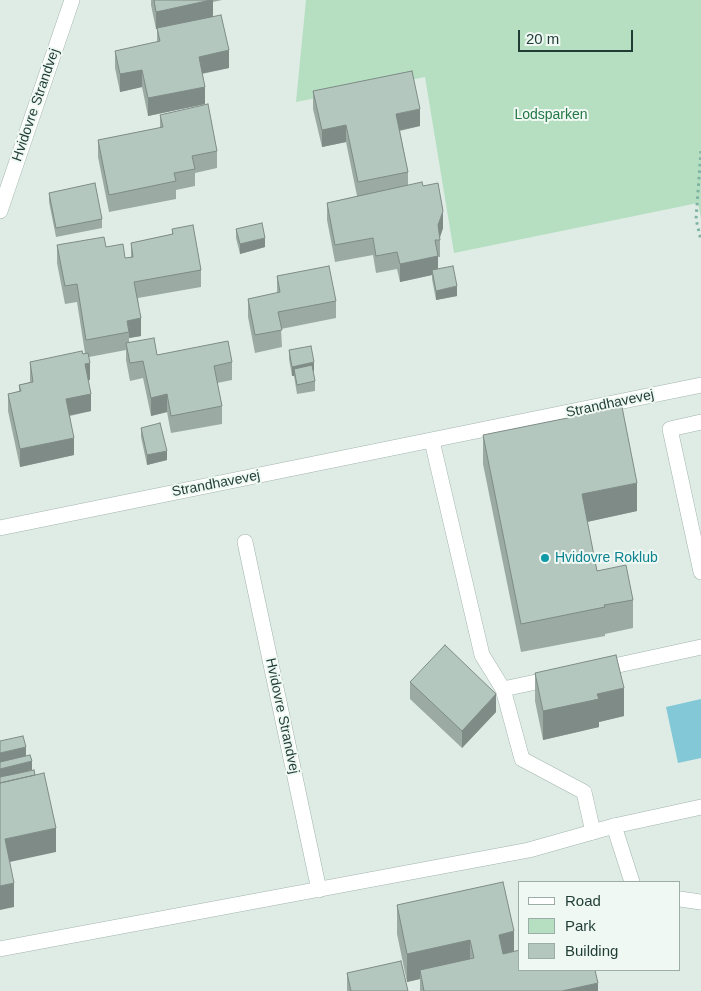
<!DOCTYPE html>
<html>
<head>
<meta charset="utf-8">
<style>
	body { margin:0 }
	#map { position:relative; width:701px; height:991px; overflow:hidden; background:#dfece6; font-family:Arial,sans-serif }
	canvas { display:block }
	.legend { position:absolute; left:518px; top:881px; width:162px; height:90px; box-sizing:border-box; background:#f0f8f4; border:1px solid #9cada8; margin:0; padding:6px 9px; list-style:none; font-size:15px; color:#1f3d35 }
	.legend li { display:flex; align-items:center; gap:10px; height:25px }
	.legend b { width:25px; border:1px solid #9cada8 }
	.scale { position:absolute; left:518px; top:30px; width:115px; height:22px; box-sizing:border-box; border:2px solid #1f3d35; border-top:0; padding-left:6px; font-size:15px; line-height:18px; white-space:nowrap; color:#1f3d35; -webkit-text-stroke:4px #f0f8f4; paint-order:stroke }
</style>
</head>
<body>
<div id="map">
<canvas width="701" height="991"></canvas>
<ul class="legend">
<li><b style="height:6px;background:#fff"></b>Road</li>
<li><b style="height:14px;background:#b6dfc1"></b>Park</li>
<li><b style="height:14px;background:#b4c7bf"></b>Building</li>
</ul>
<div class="scale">20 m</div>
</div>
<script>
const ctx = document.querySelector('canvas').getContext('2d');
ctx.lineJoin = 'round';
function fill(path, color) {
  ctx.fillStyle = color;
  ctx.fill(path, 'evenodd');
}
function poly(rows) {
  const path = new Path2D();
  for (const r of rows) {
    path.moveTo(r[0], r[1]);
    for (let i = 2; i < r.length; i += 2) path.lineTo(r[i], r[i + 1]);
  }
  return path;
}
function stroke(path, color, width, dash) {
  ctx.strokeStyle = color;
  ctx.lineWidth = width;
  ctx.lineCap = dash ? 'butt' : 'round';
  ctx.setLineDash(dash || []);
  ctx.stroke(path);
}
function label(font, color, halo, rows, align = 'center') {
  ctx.font = font + ' Arial,sans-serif';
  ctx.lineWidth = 4;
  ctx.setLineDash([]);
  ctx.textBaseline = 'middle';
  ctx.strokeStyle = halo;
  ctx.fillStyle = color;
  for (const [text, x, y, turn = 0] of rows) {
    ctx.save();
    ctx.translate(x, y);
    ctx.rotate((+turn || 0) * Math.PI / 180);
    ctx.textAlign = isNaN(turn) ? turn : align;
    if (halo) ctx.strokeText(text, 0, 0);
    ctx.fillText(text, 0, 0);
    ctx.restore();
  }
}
fill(poly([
	[306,0,701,0,701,219,698,203,454,253,425,77,296,102]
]), '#b6dfc1');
fill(poly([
	[701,699,701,758,678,763,666,707]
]), '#82c8d6');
const service = poly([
	[701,422,670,429,701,572],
	[432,441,482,655,503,689,522,759,584,792,593,832],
	[245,542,319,890],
	[600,669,701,647],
	[503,689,555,678],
	[632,882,614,826,701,807],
	[680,899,701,902]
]);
const minor = poly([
	[0,211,72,0],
	[0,528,701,385],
	[0,949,529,850,614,826]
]);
stroke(service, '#a2b4ad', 16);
stroke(minor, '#a2b4ad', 16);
stroke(poly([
	[701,151,696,219,701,240]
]), '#7db2a2', 3, [2.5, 4]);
stroke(service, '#fff', 15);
stroke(minor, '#fff', 15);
fill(poly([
	[151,0,222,0,213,2,213,16,229,68,202,74,205,104,148,116,142,87,120,92,115,68,115,51,157,42,157,29,156,29,151,5],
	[313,91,420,126,400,131,408,172,408,186,423,186,443,228,440,237,440,257,438,257,438,269,457,296,436,300,432,279,432,275,400,282,397,269,376,273,373,255,335,262,327,220,327,203,357,196,346,142,322,147,313,109],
	[160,115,217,151,217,168,195,173,195,186,176,190,176,199,109,212,98,157,98,140,160,128],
	[49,193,102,219,102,228,56,237,49,202],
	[172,229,201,270,201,287,138,298,141,336,129,338,129,342,157,355,232,362,232,380,217,383,222,406,222,424,171,433,167,412,151,416,143,378,130,381,126,360,126,350,89,357,90,380,88,380,91,411,70,416,74,455,20,467,8,411,8,394,19,391,19,385,30,382,30,362,85,353,77,302,65,304,57,263,57,245,106,247,125,258,131,257,131,243,172,234],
	[236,229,265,247,240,254,236,238],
	[277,276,336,301,336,318,281,329,282,347,255,353,248,317,248,299,277,293],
	[289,350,314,371,313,371,315,381,315,391,297,394,294,376,292,376,289,359],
	[141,428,167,460,147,465,141,437],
	[483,435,637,511,587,522,597,571,633,600,633,628,605,634,605,636,521,652,483,464],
	[535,673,624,716,599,722,599,727,543,740,535,701],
	[410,682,496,712,462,748,410,699],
	[397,905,514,952,598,991,420,991,420,979,407,982,397,934],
	[347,973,408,991,347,991]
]), '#9baba4');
fill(poly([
	[211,0,213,0,213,17,156,29,156,12],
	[229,50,229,68,199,74,199,57],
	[142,70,142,87,120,92,120,74],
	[205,87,205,104,148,116,148,98],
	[420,109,420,126,396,131,396,114],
	[346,125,346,142,322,147,322,130],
	[443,211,443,228,439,240,438,225],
	[265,238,265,247,240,254,240,244],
	[438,256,438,274,432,270,432,275,400,282,400,264],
	[457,286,457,296,436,300,436,291],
	[141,318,141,336,129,338,129,332,127,321],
	[314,362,314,371,295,376,294,369,294,376,292,376,292,367],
	[90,363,90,380,85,381,85,364],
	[91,394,91,411,66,416,66,399],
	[167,394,167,412,151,416,151,398],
	[74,438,74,455,20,467,20,449],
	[167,451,167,460,147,465,147,455],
	[637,483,637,511,582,523,582,494],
	[624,688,624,716,599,722,599,727,543,740,543,711,597,694],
	[496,694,496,712,462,748,462,731],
	[26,747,26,756,0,763,0,753],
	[32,761,32,770,0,778,0,769],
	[56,828,56,852,5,863,5,839],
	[14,883,14,907,0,910,0,886],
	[514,931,514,959,499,963,499,935],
	[470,940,470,969,420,970,420,979,407,982,407,954],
	[598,983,598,991,562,991]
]), '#7e8b86');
const building = poly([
	[154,0,211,0,156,12,154,0],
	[221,15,229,50,199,57,205,87,148,98,142,70,120,74,115,51,160,41,157,28,221,15],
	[412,71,420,109,396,114,408,172,358,182,346,125,322,130,313,91,412,71],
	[208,104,217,151,192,156,195,169,174,173,176,181,109,195,98,140,163,127,160,115,208,104],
	[422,182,423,186,438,183,443,211,438,225,440,240,435,240,438,256,400,264,397,252,376,256,373,238,335,245,327,203,422,182],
	[95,183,102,219,56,228,49,193,95,183],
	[262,223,265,238,240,244,236,229,262,223],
	[193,225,201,270,134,282,141,318,127,321,129,332,86,340,77,284,65,286,57,245,104,237,106,247,123,244,125,258,133,257,131,243,173,234,172,229,193,225],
	[329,266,336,301,278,312,282,330,255,335,248,299,280,292,277,276,329,266],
	[453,266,457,286,436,291,432,270,453,266],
	[154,338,157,355,228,341,232,362,214,366,222,406,171,416,167,394,151,398,143,361,130,363,126,343,154,338],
	[311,346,314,362,292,367,289,350,311,346],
	[82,351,83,354,88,353,90,363,85,364,91,394,66,399,74,438,20,449,8,394,21,391,19,385,33,382,30,362,82,351],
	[312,365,315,381,297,385,294,369,312,365],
	[622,407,637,483,582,494,597,571,626,565,633,600,604,605,605,607,521,624,483,435,622,407],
	[160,423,167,451,147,455,141,428,160,423],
	[445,645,496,694,462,731,410,682,445,645],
	[616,655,624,688,597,694,599,699,543,711,535,673,616,655],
	[23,736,26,747,0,753,0,741,23,736],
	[30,755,32,761,0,769,0,762,30,755],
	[34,770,35,775,0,783,0,777,34,770],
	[44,773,56,828,5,839,14,883,0,886,0,783,44,773],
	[503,882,514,931,499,935,503,954,520,950,520,970,595,970,598,983,562,991,424,991,420,970,474,958,470,940,407,954,397,905,503,882],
	[401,961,408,991,351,991,347,973,401,961]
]);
fill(building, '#b4c7bf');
stroke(building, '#7e8b86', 1);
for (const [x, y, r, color] of [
	[545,558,5,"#0f9aa8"]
]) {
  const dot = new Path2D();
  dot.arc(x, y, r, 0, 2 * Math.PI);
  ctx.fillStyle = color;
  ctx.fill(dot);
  stroke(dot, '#f0f8f4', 2);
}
label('14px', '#1f3d35', '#f0f8f4', [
	["Hvidovre Strandvej",36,105,-71],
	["Strandhavevej",610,404,-12],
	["Strandhavevej",216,484,-11],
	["Hvidovre Strandvej",282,716,78]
]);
label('14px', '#257846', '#f0f8f4', [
	["Lodsparken",551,115]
]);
label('14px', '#0d838f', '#f0f8f4', [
	["Hvidovre Roklub",555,558]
], 'left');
</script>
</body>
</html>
